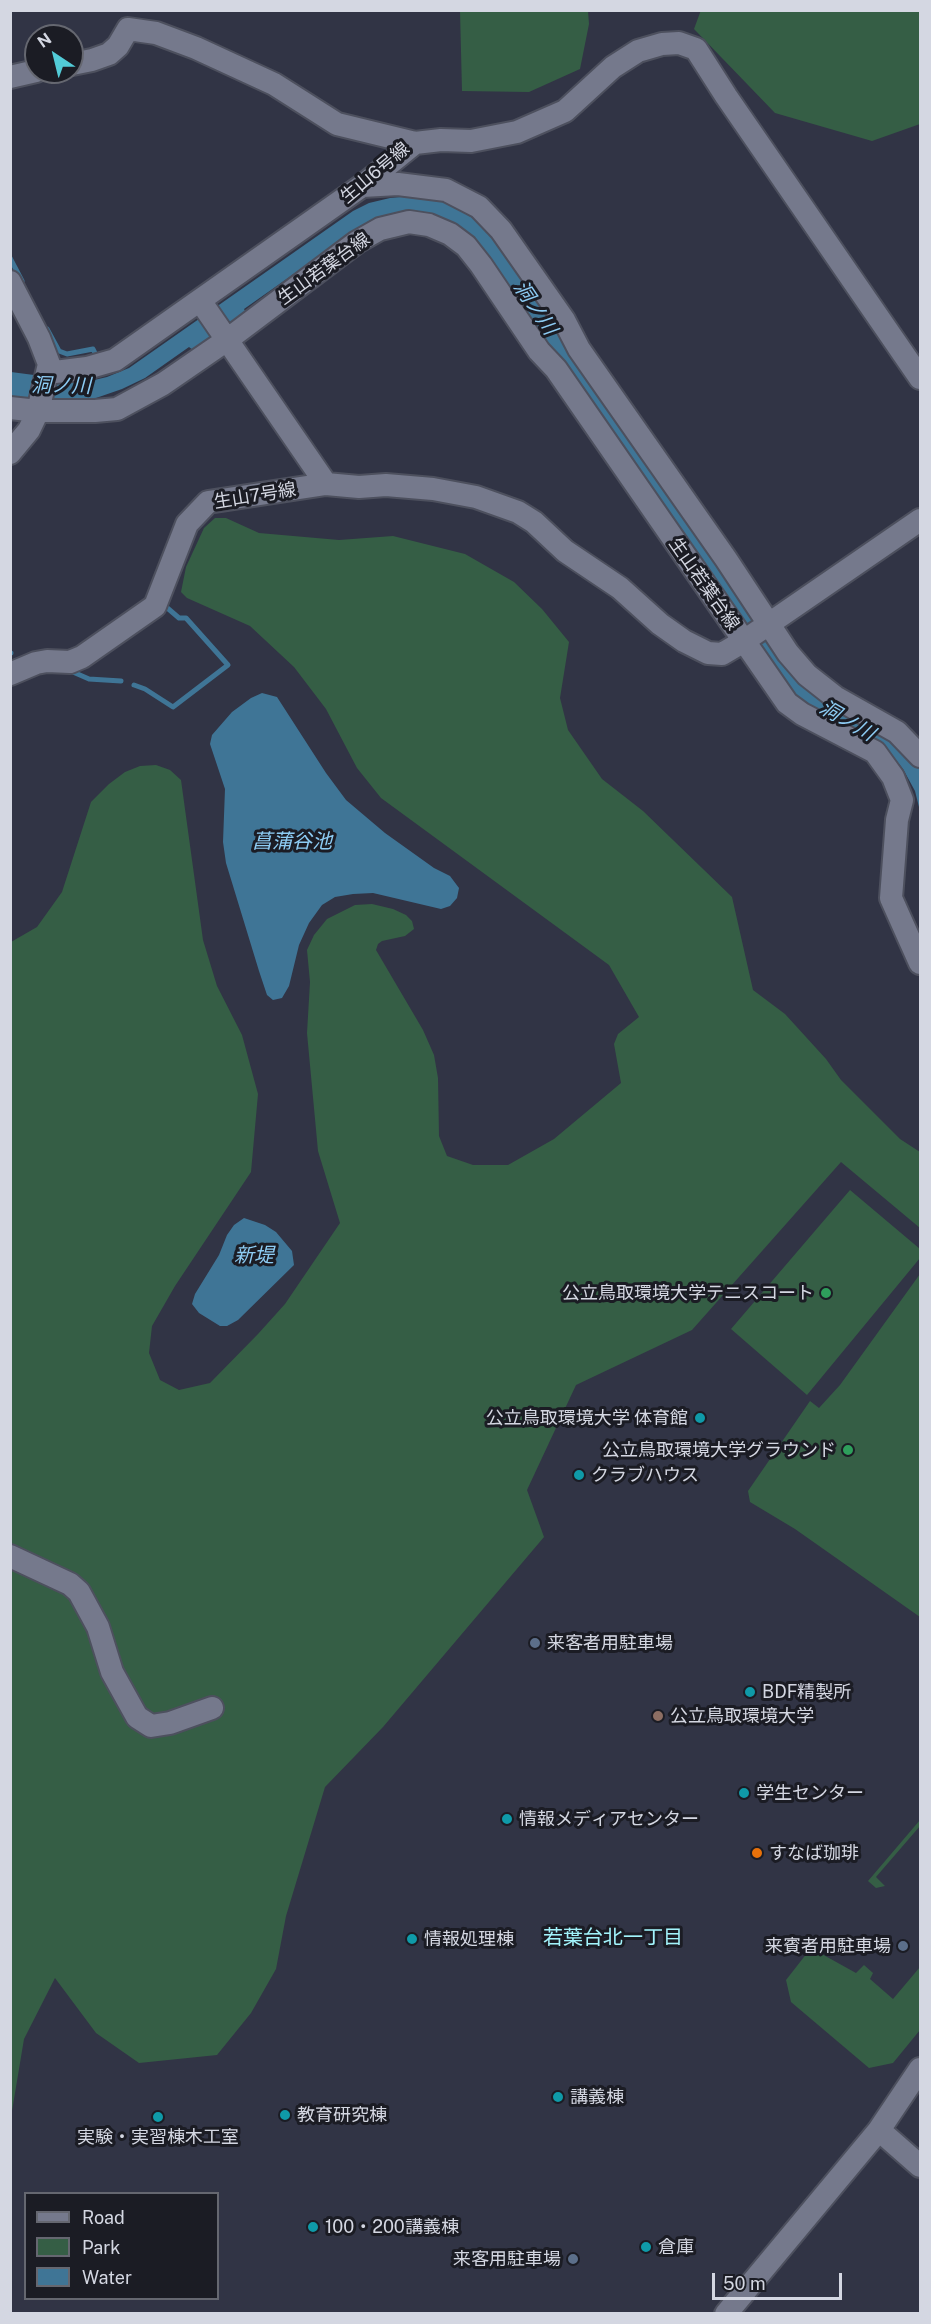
<!DOCTYPE html>
<html>
<head>
<meta charset="utf-8">
<style>
	body { margin:0 }
	#map { position:relative; width:931px; height:2324px; overflow:hidden; background:#313445; font-family:"Public Sans",sans-serif }
	canvas { display:block }
	.frame { position:absolute; inset:0; border:12px solid #d4d7e2; pointer-events:none }
	.legend { position:absolute; left:24px; top:2192px; width:195px; height:108px; box-sizing:border-box; background:#1b1c24; border:2px solid #656770; margin:0; padding:8px 10px; list-style:none; font-size:18px; color:#d4d7e2 }
	.legend li { display:flex; align-items:center; gap:12px; height:30px }
	.legend b { width:30px; border:2px solid #656770 }
	.north { position:absolute; left:24px; top:24px; width:60px; height:60px; box-sizing:border-box; background:#1b1c24; border:2px solid #656770; border-radius:50%; rotate:325deg; font-size:16px; font-weight:700; line-height:24px; text-align:center; color:#d4d7e2 }
	.north::after { content:''; display:block; margin:auto; width:21px; height:27px; background:#52cbd7; clip-path:polygon(50% 0,100% 100%,50% 72%,0 100%) }
	.scale { position:absolute; left:712px; top:2273px; width:130px; height:27px; box-sizing:border-box; border:3px solid #d4d7e2; border-top:0; padding-left:8px; font-size:18px; line-height:21px; white-space:nowrap; color:#d4d7e2; -webkit-text-stroke:4px #1b1c24; paint-order:stroke }
</style>
</head>
<body>
<div id="map">
<canvas width="931" height="2324"></canvas>
<div class="frame"></div>
<ul class="legend">
<li><b style="height:8px;background:#75798c"></b>Road</li>
<li><b style="height:16px;background:#355e45"></b>Park</li>
<li><b style="height:16px;background:#3f7596"></b>Water</li>
</ul>
<div class="north">N</div>
<div class="scale">50 m</div>
</div>
<script>
const ctx = document.querySelector('canvas').getContext('2d');
ctx.lineJoin = 'round';
function fill(path, color) {
  ctx.fillStyle = color;
  ctx.fill(path, 'evenodd');
}
function poly(rows) {
  const path = new Path2D();
  for (const r of rows) {
    path.moveTo(r[0], r[1]);
    for (let i = 2; i < r.length; i += 2) path.lineTo(r[i], r[i + 1]);
  }
  return path;
}
function stroke(path, color, width, dash) {
  ctx.strokeStyle = color;
  ctx.lineWidth = width;
  ctx.lineCap = dash ? 'butt' : 'round';
  ctx.setLineDash(dash || []);
  ctx.stroke(path);
}
function label(font, color, halo, rows, align = 'center') {
  ctx.font = font + ' "Public Sans","Noto Sans JP",sans-serif';
  ctx.lineWidth = 6;
  ctx.setLineDash([]);
  ctx.textBaseline = 'middle';
  ctx.strokeStyle = halo;
  ctx.fillStyle = color;
  for (const [text, x, y, turn = 0] of rows) {
    ctx.save();
    ctx.translate(x, y);
    ctx.rotate((+turn || 0) * Math.PI / 180);
    ctx.textAlign = isNaN(turn) ? turn : align;
    if (halo) ctx.strokeText(text, 0, 0);
    ctx.fillText(text, 0, 0);
    ctx.restore();
  }
}
fill(poly([
	[701,10,920,11,920,124,872,141,775,113,694,29],
	[460,11,588,11,589,24,580,69,529,92,462,91],
	[215,518,226,518,259,533,339,540,393,536,465,554,514,582,542,609,569,642,560,698,568,730,602,779,643,811,732,897,753,990,785,1014,826,1059,841,1080,900,1139,920,1152,920,1228,841,1162,692,1330,576,1385,527,1490,544,1537,383,1727,325,1787,286,1916,276,1969,251,2013,217,2055,139,2063,96,2033,55,1978,24,2039,11,2117,11,942,37,927,62,892,91,802,109,784,125,772,140,766,156,765,170,770,181,780,203,940,217,986,242,1035,258,1094,251,1172,175,1286,152,1326,149,1353,160,1380,179,1390,210,1383,258,1334,285,1304,340,1223,318,1151,307,1033,310,982,307,950,314,935,327,919,355,905,372,904,393,909,406,915,412,921,414,929,405,936,382,941,378,944,376,950,423,1030,434,1055,438,1078,439,1136,447,1156,473,1165,508,1165,554,1139,621,1083,614,1044,618,1034,639,1017,609,965,381,798,357,768,326,709,294,667,250,626,187,598,181,592,186,567,204,528],
	[850,1190,920,1249,920,1258,807,1395,731,1329],
	[920,1274,920,1617,795,1529,750,1502,748,1491,810,1401,819,1408,840,1385],
	[920,1820,920,1826,876,1877,885,1886,876,1888,868,1881],
	[811,1948,856,1973,864,1965,873,1973,870,1979,893,1999,920,1967,920,2030,893,2063,869,2068,791,2002,786,1980]
]), '#355e45');
fill(poly([
	[411,196,430,198,451,205,491,229,751,613,872,726,920,765,920,811,915,791,903,769,891,754,798,702,566,363,545,342,480,245,472,236,454,225,419,212,394,213,369,221,244,309,246,313,193,350,189,347,145,378,122,389,96,398,76,399,74,405,11,399,11,372,57,378,89,375,90,381,107,377,129,368,353,211,369,203,390,198],
	[262,693,277,697,326,773,346,800,385,833,434,868,450,876,459,888,457,898,450,906,441,909,373,893,353,894,335,897,322,905,309,923,299,945,289,986,282,998,273,1000,267,995,259,971,226,863,223,842,225,789,210,744,212,735,232,712,251,698],
	[244,1218,265,1225,276,1232,292,1251,294,1265,238,1320,227,1326,220,1326,199,1313,192,1304,195,1294,219,1255,227,1235,234,1225]
]), '#3f7596');
stroke(poly([
	[10,258,22,281],
	[47,329,59,351,67,354,93,349,95,353],
	[162,608,165,606,179,618,186,618,228,665],
	[10,653,11,653],
	[70,668,73,672,89,679,121,681],
	[134,685,145,689,173,707,228,665]
]), '#3f7596', 5);
const minor = poly([
	[10,77,36,71],
	[415,143,441,140,471,141,517,132,565,111,613,67,638,51,662,44,679,43,696,49,726,96,920,378],
	[362,186,398,184,446,190,479,207,501,230,564,320,579,349,726,559,788,653,807,675,835,697,897,732,920,756],
	[10,282,39,338,49,364,38,411,29,430,10,453],
	[47,373,87,368,115,360,362,186,415,143,337,124,274,84,196,48,156,33,128,29,118,46,109,54,92,60,72,64],
	[10,408,38,411,95,411,117,409,163,384,227,340,357,242,380,229,409,222,429,225,450,234,466,246,481,265,539,351,556,369,787,703,802,714,875,752,893,777,902,800,897,820,891,898,920,963],
	[326,484,359,487,386,485,433,489,476,497,518,512,534,522,565,551,620,588,660,624,684,641,708,653,722,654,744,641,920,520],
	[10,674,36,663,47,661,70,662,82,657,155,606,187,524,208,502,326,484,201,302],
	[10,1556,70,1584,79,1592,98,1627,112,1672,137,1717,151,1726,170,1723,212,1708],
	[879,2130,920,2166],
	[726,2314,879,2130,920,2069]
]);
stroke(minor, '#4d505e', 26);
stroke(minor, '#75798c', 22);
for (const [x, y, r, color] of [
	[826,1293,6,"#2e9e5b"],
	[700,1418,6,"#0f9aa8"],
	[848,1450,6,"#2e9e5b"],
	[579,1475,6,"#0f9aa8"],
	[535,1643,6,"#5c6f8a"],
	[750,1692,6,"#0f9aa8"],
	[658,1716,6,"#8d6e63"],
	[744,1793,6,"#0f9aa8"],
	[507,1819,6,"#0f9aa8"],
	[757,1853,6,"#e8710a"],
	[412,1939,6,"#0f9aa8"],
	[903,1946,6,"#5c6f8a"],
	[558,2097,6,"#0f9aa8"],
	[285,2115,6,"#0f9aa8"],
	[158,2117,6,"#0f9aa8"],
	[313,2227,6,"#0f9aa8"],
	[646,2247,6,"#0f9aa8"],
	[573,2259,6,"#5c6f8a"]
]) {
  const dot = new Path2D();
  dot.arc(x, y, r, 0, 2 * Math.PI);
  ctx.fillStyle = color;
  ctx.fill(dot);
  stroke(dot, '#1b1c24', 2);
}
label('18px', '#d4d7e2', '#1b1c24', [
	["生山6号線",375,173,-40],
	["生山若葉台線",324,269,-36],
	["生山7号線",255,496,-9],
	["生山若葉台線",704,584,55]
]);
label('18px', '#d4d7e2', '#1b1c24', [
	["公立鳥取環境大学テニスコート",814,1293,"right"],
	["公立鳥取環境大学 体育館",688,1418,"right"],
	["公立鳥取環境大学グラウンド",836,1450,"right"],
	["クラブハウス",591,1475],
	["来客者用駐車場",547,1643],
	["BDF精製所",762,1692],
	["公立鳥取環境大学",670,1716],
	["学生センター",756,1793],
	["情報メディアセンター",519,1819],
	["すなば珈琲",769,1853],
	["情報処理棟",424,1939],
	["来賓者用駐車場",891,1946,"right"],
	["講義棟",570,2097],
	["教育研究棟",297,2115],
	["実験・実習棟木工室",158,2137,"center"],
	["100・200講義棟",325,2227],
	["倉庫",658,2247],
	["来客用駐車場",561,2259,"right"]
], 'left');
label('italic 20px', '#8dccf4', '#1b1c24', [
	["洞ノ川",535,308,56],
	["洞ノ川",61,386,1],
	["洞ノ川",847,721,30],
	["菖蒲谷池",292,842],
	["新堤",254,1256]
]);
label('20px', '#a2f4fc', '#1b1c24', [
	["若葉台北一丁目",613,1938]
]);
</script>
</body>
</html>
